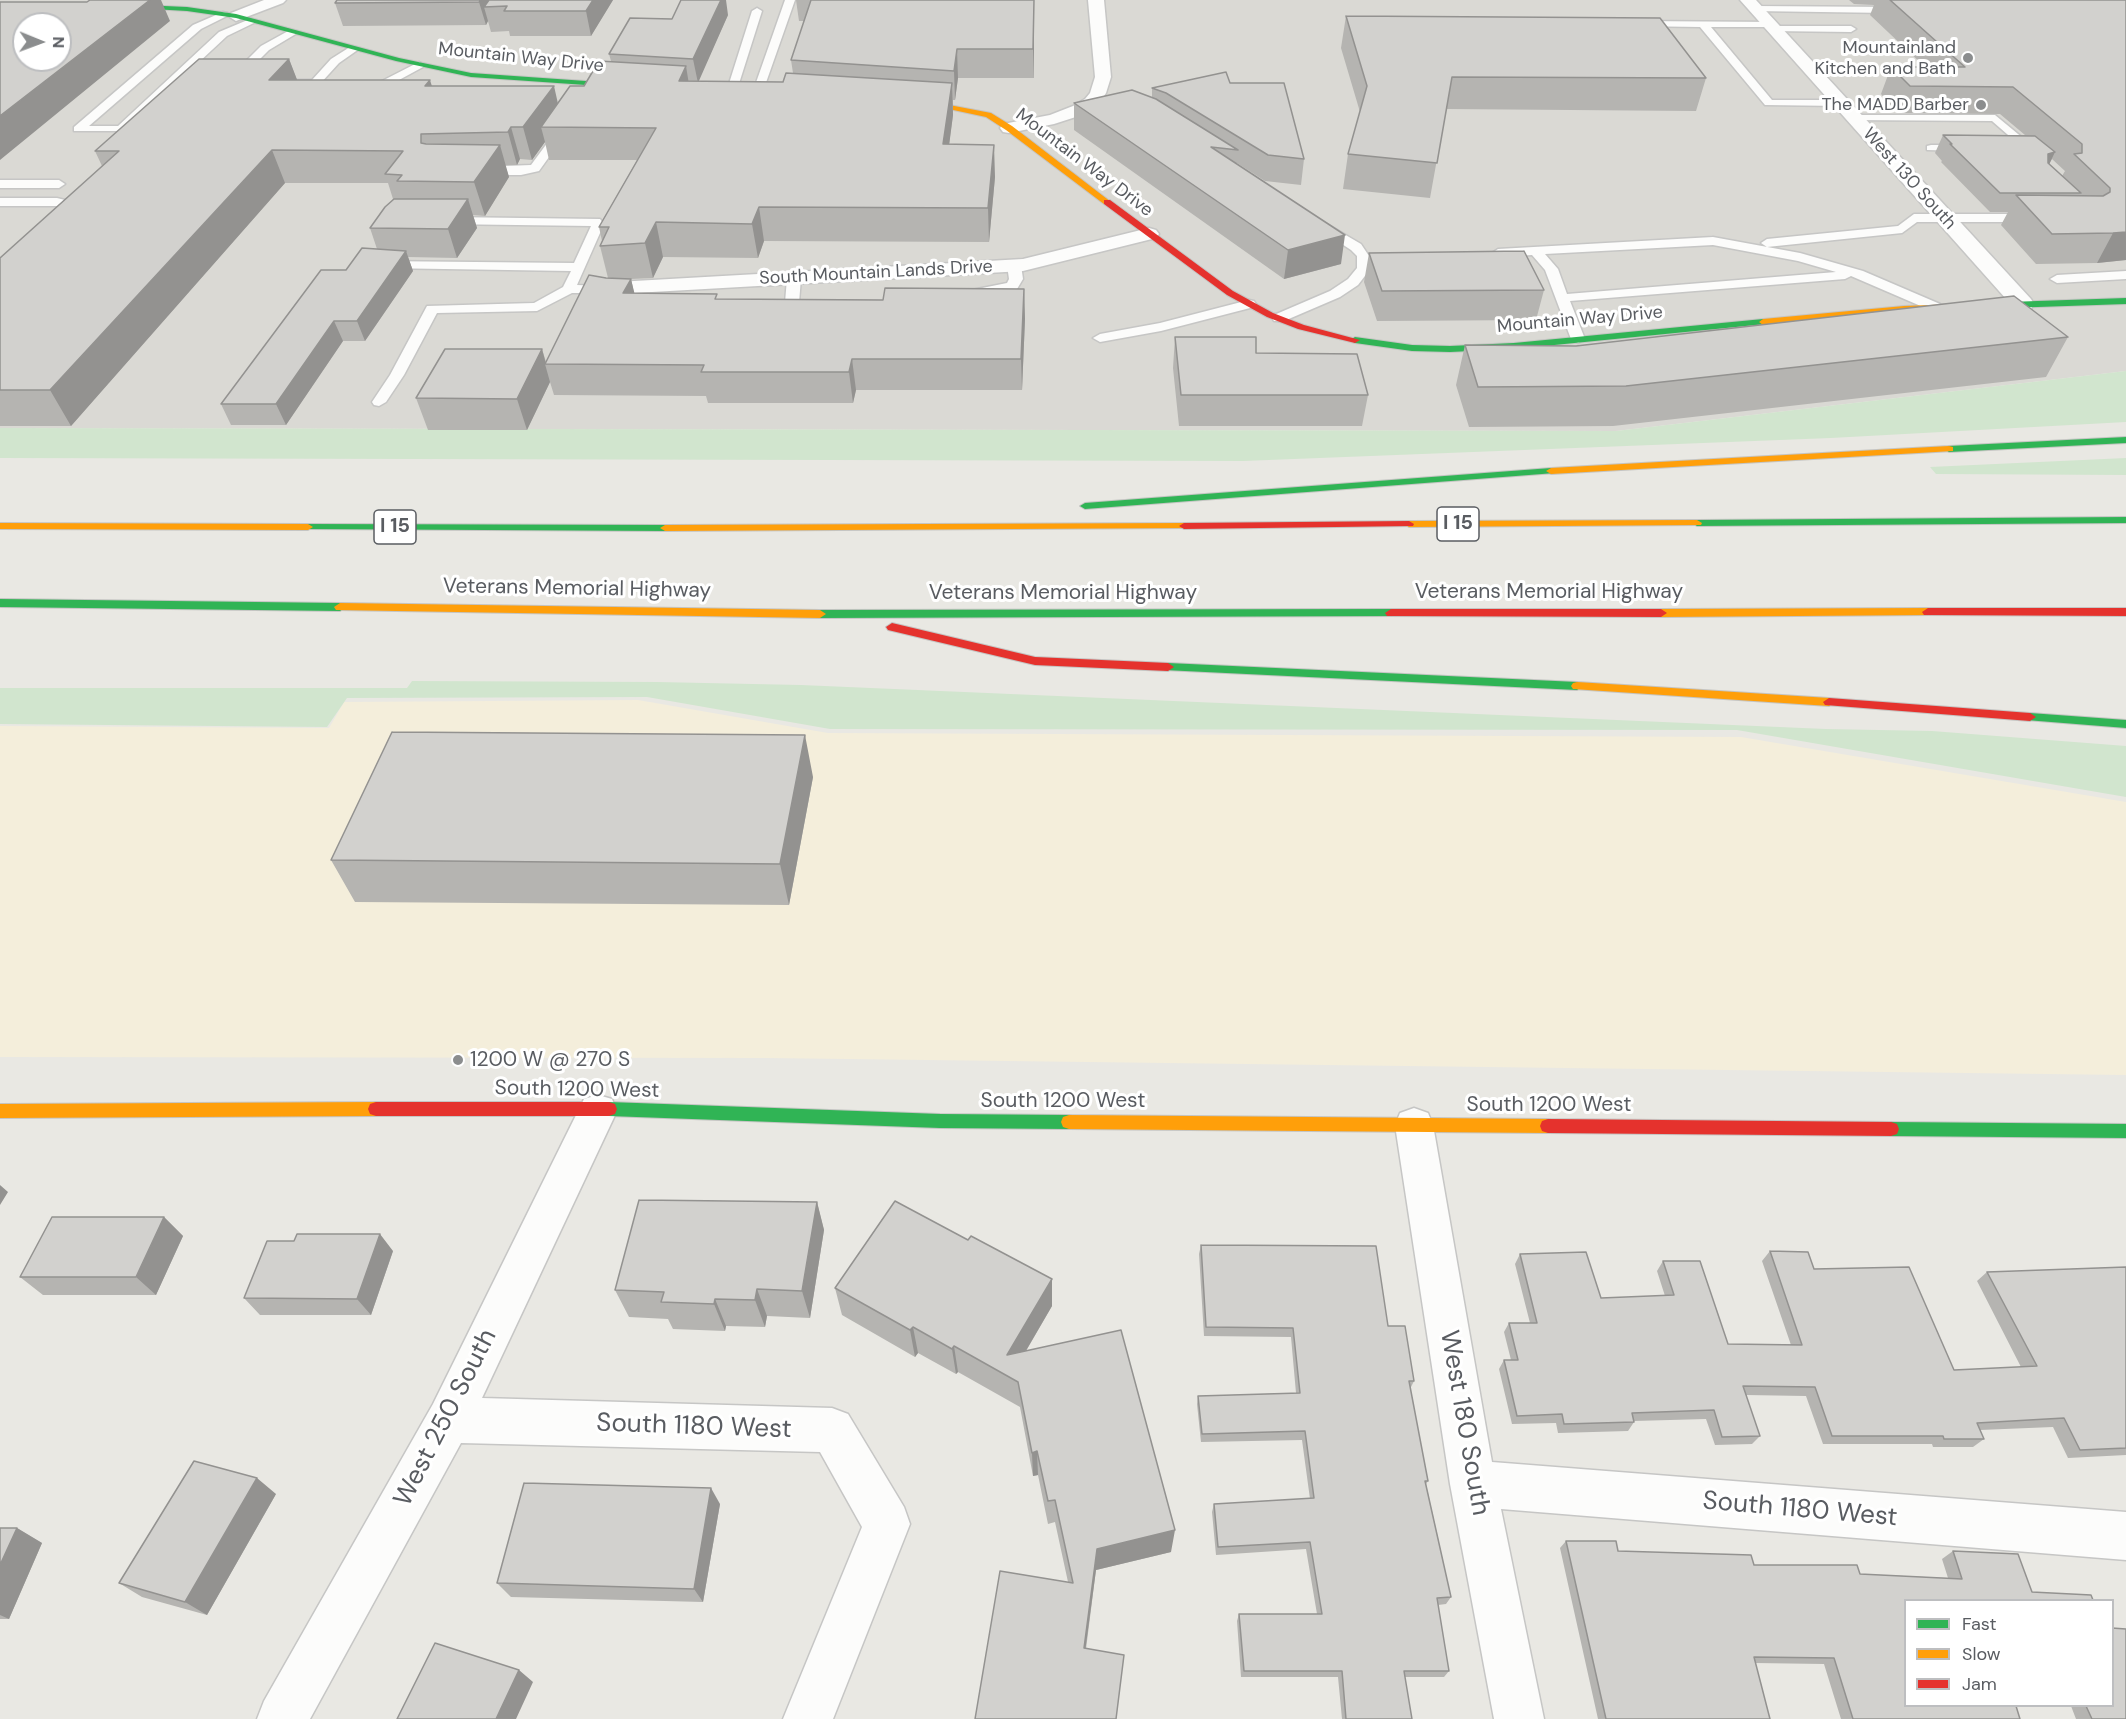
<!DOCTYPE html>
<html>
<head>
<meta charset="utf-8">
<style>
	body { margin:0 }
	#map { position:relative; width:2126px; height:1719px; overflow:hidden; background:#e9e8e3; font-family:"DM Sans",sans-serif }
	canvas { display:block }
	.legend { position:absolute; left:1904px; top:1599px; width:210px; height:108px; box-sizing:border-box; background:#fff; border:2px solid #bdbec0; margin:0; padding:8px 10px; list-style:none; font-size:18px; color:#595c61 }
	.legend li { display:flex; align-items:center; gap:12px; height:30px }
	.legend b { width:30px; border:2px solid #bdbec0 }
	.north { position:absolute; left:12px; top:12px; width:60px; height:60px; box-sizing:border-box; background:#fff; border:2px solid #bdbec0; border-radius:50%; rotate:91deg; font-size:16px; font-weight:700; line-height:24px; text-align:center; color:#595c61 }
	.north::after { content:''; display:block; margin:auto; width:21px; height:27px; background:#8b8d8e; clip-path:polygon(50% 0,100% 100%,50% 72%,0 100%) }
</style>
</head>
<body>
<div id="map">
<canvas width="2126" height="1719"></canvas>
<ul class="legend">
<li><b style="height:8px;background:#30b455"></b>Fast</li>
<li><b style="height:8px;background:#ff9f0a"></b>Slow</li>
<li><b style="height:8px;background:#e5322d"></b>Jam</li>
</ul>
<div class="north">N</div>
</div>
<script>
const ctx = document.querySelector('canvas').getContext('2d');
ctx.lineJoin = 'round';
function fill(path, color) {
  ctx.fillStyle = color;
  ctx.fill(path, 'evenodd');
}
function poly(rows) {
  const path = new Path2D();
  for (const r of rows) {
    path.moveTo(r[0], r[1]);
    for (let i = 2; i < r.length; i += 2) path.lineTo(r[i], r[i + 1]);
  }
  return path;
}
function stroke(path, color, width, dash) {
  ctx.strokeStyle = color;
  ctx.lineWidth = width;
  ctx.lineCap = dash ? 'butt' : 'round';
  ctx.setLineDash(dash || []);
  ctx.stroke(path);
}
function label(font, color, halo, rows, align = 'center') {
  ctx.font = font + ' "DM Sans",sans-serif';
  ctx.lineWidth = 6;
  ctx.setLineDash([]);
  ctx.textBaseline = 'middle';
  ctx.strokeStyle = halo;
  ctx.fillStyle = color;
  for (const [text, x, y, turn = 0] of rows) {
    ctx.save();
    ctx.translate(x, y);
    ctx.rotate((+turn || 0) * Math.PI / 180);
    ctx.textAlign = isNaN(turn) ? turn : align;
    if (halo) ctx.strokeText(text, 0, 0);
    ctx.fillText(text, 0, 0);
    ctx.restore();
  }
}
fill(poly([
	[638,700,828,733,1741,737,2126,802,2126,1075,767,1058,0,1057,0,726,329,728,344,702]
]), '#f4eedb');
fill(poly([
	[0,0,2126,0,2126,371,1616,431,0,428],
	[24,24,60,24,60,60,24,60]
]), '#dad9d4');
fill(poly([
	[2126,371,2126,422,1831,438,1243,461,0,458,0,428,1616,431],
	[2126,458,2126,475,1936,474,1930,467],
	[412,681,657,682,801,685,1826,729,1932,731,2126,746,2126,797,1737,730,830,729,647,697,347,698,327,727,0,724,0,688,407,688]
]), '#d1e5ce');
const lane = poly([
	[785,0,795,0,762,94,761,96,753,96,752,94,785,0],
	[1756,6,1889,7,1894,10,1889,13,1753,11,1753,7,1756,6],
	[757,8,762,11,736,93,735,95,727,95,726,93,752,11,757,8],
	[223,12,231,14,201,29,89,126,118,126,219,32,250,19,258,21,227,36,125,131,74,131,74,127,193,25,223,12],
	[1635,21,1773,22,1773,26,1770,27,1711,27,1772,100,1840,100,1845,103,1840,106,1765,105,1700,27,1632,26,1632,22,1635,21],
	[1774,26,1851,26,1856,29,1851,32,1770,31,1769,29,1774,26],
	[290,30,299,32,269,50,239,80,231,80,231,76,261,46,290,30],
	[350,47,359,49,339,63,319,85,291,86,286,83,291,80,312,80,331,59,350,47],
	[419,62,424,65,423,67,388,86,401,91,401,95,380,92,377,85,378,83,419,62],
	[1854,115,1995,115,2041,153,2035,156,2031,155,1992,121,1850,120,1850,116,1854,115],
	[563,126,569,129,539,171,521,175,480,175,474,171,480,167,531,165,559,127,563,126],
	[1931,145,1966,145,1972,148,1966,151,1927,150,1927,146,1931,145],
	[0,180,59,180,65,184,59,188,0,188,0,180],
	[0,198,57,198,69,201,71,208,53,225,49,226,43,222,59,206,0,206,0,198],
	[1914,214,2033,214,2039,218,2033,222,1917,222,1902,233,1767,247,1761,243,1767,239,1898,226,1914,214],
	[446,217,600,219,604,224,577,285,604,286,609,300,602,304,597,303,593,293,572,293,537,311,437,313,404,375,386,402,379,406,374,405,372,402,390,375,427,306,534,303,563,287,571,271,381,268,374,264,376,261,574,263,591,226,442,224,440,221,442,218,446,217],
	[1320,220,1361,244,1369,256,1371,268,1358,285,1340,297,1284,321,1274,321,1272,318,1274,315,1330,291,1348,279,1357,268,1357,256,1351,250,1316,227,1314,224,1320,220],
	[1713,237,1800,253,1863,271,1940,304,1942,307,1935,311,1930,310,1851,276,1845,279,1570,301,1585,339,1578,343,1571,339,1545,270,1532,255,1498,257,1492,253,1498,249,1713,237],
	[1713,245,1798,261,1836,272,1567,294,1558,269,1545,254,1713,245],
	[1014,261,1021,265,1023,279,1017,289,977,297,972,296,970,293,972,290,1007,283,1009,279,1007,265,1014,261],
	[2126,271,2126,279,2057,283,2050,279,2057,275,2126,271],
	[794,274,801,278,799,303,792,307,785,303,787,278,794,274],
	[1249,300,1254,301,1256,304,1254,307,1161,331,1100,342,1093,338,1100,334,1160,323,1249,300]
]);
const street = poly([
	[264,0,286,0,283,3,241,19,236,21,228,16,231,13,264,0],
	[1088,0,1104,0,1111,77,1106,93,1097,107,1085,114,1054,124,1009,133,1003,132,1000,128,1003,124,1050,115,1073,106,1085,99,1090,93,1095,77,1088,0],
	[1740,0,1756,0,2031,299,2034,304,2031,309,2023,310,2015,309,1740,0],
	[1149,228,1156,230,1159,234,1156,238,1023,271,599,295,592,293,588,289,592,285,599,283,1023,259,1149,228],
	[598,1095,612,1099,617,1111,482,1398,832,1408,848,1414,904,1507,910,1524,833,1719,783,1719,862,1527,820,1452,461,1443,310,1719,257,1719,264,1701,433,1404,584,1099,598,1095],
	[1414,1108,1428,1113,1433,1125,1492,1462,2126,1512,2126,1560,1501,1509,1544,1719,1494,1719,1450,1484,1395,1125,1400,1113,1414,1108]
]);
const fast = poly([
	[119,4,187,7,236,14,399,58,471,73,629,84,632,86,629,88,471,77,396,61,236,18,187,11,117,7,119,4],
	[2126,298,2126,304,2008,308,2004,305,2008,302,2126,298],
	[1763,319,1766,320,1766,324,1514,349,1450,352,1412,351,1355,343,1350,340,1355,337,1412,345,1450,346,1514,343,1763,319],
	[2126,437,2126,443,1949,452,1944,449,1949,446,2126,437],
	[1551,468,1556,471,1555,473,1085,509,1080,506,1085,503,1551,468],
	[2126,517,2126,523,1697,526,1692,523,1697,520,2126,517],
	[308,524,665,525,670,528,665,531,304,529,303,527,308,524],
	[0,599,340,603,346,607,340,611,0,607,0,599],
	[1391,609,1397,613,1395,616,820,618,814,614,820,610,1391,609],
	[1168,663,1577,682,1583,686,1577,690,1164,670,1162,667,1168,663],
	[2030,713,2126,720,2126,728,2026,720,2024,717,2030,713],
	[609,1102,940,1114,1069,1115,1075,1117,1077,1122,1075,1127,1069,1129,940,1128,609,1116,603,1114,601,1109,603,1104,609,1102],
	[1891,1122,2126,1124,2126,1138,1891,1136,1885,1134,1883,1129,1885,1124,1891,1122]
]);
const slow = poly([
	[908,101,944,104,991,113,1012,126,1111,202,1104,204,1006,130,986,117,944,108,906,104,904,103,908,101],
	[2008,302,2011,303,2011,307,1904,312,1763,325,1759,322,1763,319,1904,306,2008,302],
	[1949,446,1953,447,1953,451,1551,474,1546,471,1551,468,1949,446],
	[1697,520,1702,523,1701,525,1409,527,1404,524,1409,521,1697,520],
	[0,523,308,524,313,527,308,530,0,529,0,523],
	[1184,523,1188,524,1188,528,665,531,660,528,665,525,1184,523],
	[340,603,820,610,826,614,820,618,336,610,334,607,340,603],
	[1928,608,1934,612,1932,615,1661,617,1655,613,1661,609,1928,608],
	[1577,682,1829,698,1835,702,1829,706,1573,689,1571,686,1573,683,1577,682],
	[376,1102,382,1104,384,1109,382,1114,376,1116,0,1118,0,1104,376,1102],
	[1069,1115,1548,1119,1554,1121,1556,1126,1554,1131,1548,1133,1069,1129,1063,1127,1061,1122,1063,1117,1069,1115]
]);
const jam = poly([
	[1104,200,1110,200,1233,291,1273,313,1304,325,1360,340,1355,343,1298,329,1267,317,1227,295,1104,204,1104,200],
	[1409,521,1414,524,1413,526,1184,529,1179,526,1184,523,1409,521],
	[1928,608,2126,608,2126,616,1924,615,1922,612,1928,608],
	[1391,609,1661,609,1667,613,1661,617,1387,616,1385,613,1391,609],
	[892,623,1035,657,1168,663,1174,667,1168,671,1035,665,888,630,886,627,892,623],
	[1829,698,2030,713,2036,717,2030,721,1825,705,1823,702,1829,698],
	[376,1102,609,1102,615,1104,617,1109,615,1114,609,1116,376,1116,370,1114,368,1109,370,1104,376,1102],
	[1548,1119,1891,1122,1897,1124,1899,1129,1897,1134,1891,1136,1548,1133,1542,1131,1540,1126,1542,1121,1548,1119]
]);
stroke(lane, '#c6c6c5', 3);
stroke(street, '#c6c6c5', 3);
stroke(fast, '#c5c5c3', 2);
stroke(slow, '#c5c5c3', 2);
stroke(jam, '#c5c5c3', 2);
fill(lane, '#fcfcfb');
fill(street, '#fcfcfb');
fill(fast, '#30b455');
fill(slow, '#ff9f0a');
fill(jam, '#e5322d');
fill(poly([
	[337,0,613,0,591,36,510,36,509,31,491,32,488,21,486,25,343,26,335,3],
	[796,0,1034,0,1034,78,958,78,955,100,953,100,953,115,949,144,995,177,989,242,764,241,758,258,663,257,653,278,631,279,634,293,718,299,883,300,1024,289,1025,319,1022,390,856,390,853,403,708,403,706,396,554,395,550,382,527,430,428,430,416,398,542,349,546,362,608,278,600,246,602,241,599,227,637,160,549,160,545,142,532,160,520,159,517,165,505,165,509,177,485,216,473,215,477,228,457,258,408,257,413,271,365,341,343,341,286,425,231,425,221,404,346,270,377,249,370,228,393,199,388,183,285,183,71,426,0,426,0,258,102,166,95,151,289,59,297,80,432,86,558,103,584,86,611,61,609,54,672,19,728,15,698,81,783,82,793,73,791,60,804,21,799,21],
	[1849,0,2126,0,2126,260,2097,263,2036,264,2001,225,2008,212,1990,212,1941,162,1942,161,1935,153,1943,135,2025,135,2000,114,1898,113,1881,94,1891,67,1925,67,1870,15,1874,5,1854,4],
	[2052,159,2065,171,2062,176,2049,164],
	[1346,16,1706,78,1696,111,1446,109,1430,198,1343,189,1348,154,1360,112,1341,48],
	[1230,83,1304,159,1301,185,1265,181,1237,163,1237,164,1341,264,1284,279,1074,130,1074,103,1152,98,1152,88],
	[1369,253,1544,290,1536,320,1377,321,1364,282],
	[1175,337,1256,353,1368,395,1362,426,1179,426,1173,368],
	[2068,337,2046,377,1613,426,1469,427,1456,385,1465,345,1576,346],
	[813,777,789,905,355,902,331,860],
	[817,1202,824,1230,810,1318,767,1316,765,1327,726,1326,725,1331,673,1329,668,1319,629,1317,615,1290],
	[164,1217,183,1236,156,1295,43,1295,20,1277],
	[1201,1245,1388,1326,1414,1381,1410,1389,1428,1481,1426,1484,1451,1597,1446,1604,1438,1605,1449,1671,1444,1677,1405,1677,1412,1719,1342,1719,1338,1677,1241,1677,1237,1621,1239,1614,1317,1614,1306,1549,1216,1555,1212,1512,1214,1504,1310,1499,1302,1440,1201,1442,1197,1404,1198,1396,1296,1393,1291,1337,1204,1336,1199,1254],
	[393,1251,371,1315,260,1315,244,1298],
	[1770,1251,1814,1269,1954,1370,2021,1367,1977,1281,1987,1272,2126,1267,2126,1455,2068,1458,2053,1427,1980,1430,1984,1439,1973,1447,1933,1447,1932,1444,1823,1444,1806,1396,1746,1395,1760,1436,1752,1444,1715,1445,1706,1419,1634,1421,1634,1422,1628,1431,1558,1433,1556,1423,1512,1424,1499,1369,1504,1360,1511,1360,1504,1332,1509,1323,1530,1323,1515,1264,1520,1254,1601,1298,1665,1296,1657,1271,1663,1261,1728,1344,1791,1345,1762,1261],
	[835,1288,1052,1306,1026,1351,1171,1552,1096,1570,1086,1649,975,1719,1068,1582,1055,1522,1048,1524,1038,1475,1033,1476,1020,1407,958,1372,956,1374,918,1353,915,1357,842,1315],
	[276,1494,207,1615,142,1597,119,1583],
	[720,1504,703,1602,511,1597,497,1583],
	[0,1528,17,1528,42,1543,9,1619,0,1619],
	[1566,1541,1618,1551,1754,1565,1860,1574,1948,1578,1942,1559,1953,1551,2032,1592,1905,1600,2020,1719,1841,1719,1824,1664,1755,1663,1770,1719,1598,1719,1560,1548],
	[2071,1706,2112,1706,2126,1719,2076,1719]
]), '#b5b4b1');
fill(poly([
	[150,0,161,0,170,21,0,160,0,116],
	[481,0,504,0,484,7,488,21,486,25,479,2],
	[593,0,613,0,591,36,586,11],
	[721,0,726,0,728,15,698,83,693,59],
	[1034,0,1034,78,1033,49],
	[957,49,958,78,955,100,954,71],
	[289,59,301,90,269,80],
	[686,66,691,97,679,81],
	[430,80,440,112,425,86],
	[952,83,953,115,945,177,943,144],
	[554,86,561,117,541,127,545,142,532,160,523,127],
	[511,127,520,159,517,165,508,132],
	[500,145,509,177,485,216,474,182],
	[994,145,995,177,989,242,988,208],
	[272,150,285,183,71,426,50,390],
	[2055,152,2046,171,2048,154],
	[468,199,477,228,457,258,448,229],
	[759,207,764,241,758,258,752,224],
	[656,222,663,257,653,278,645,243],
	[2126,232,2126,260,2097,263,2113,233],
	[1345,235,1341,264,1284,279,1288,250],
	[406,251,413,271,365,341,357,321],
	[631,279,638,308,623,293],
	[1024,289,1025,319,1022,390,1021,359],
	[334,321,343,341,286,425,276,404],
	[542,349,546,364,545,364,550,382,527,430,517,399],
	[852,359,856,390,853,403,849,372],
	[805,735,813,777,789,905,780,864],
	[0,1185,8,1192,0,1205],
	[817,1202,824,1230,810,1318,802,1291],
	[164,1217,183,1236,156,1295,136,1277],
	[380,1234,393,1251,371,1315,357,1299],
	[1052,1279,1052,1306,1010,1378,1007,1355],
	[757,1289,767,1316,765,1327,755,1300],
	[715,1299,726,1326,725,1331,714,1304],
	[913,1327,918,1353,915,1357,910,1330],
	[954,1346,958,1372,956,1374,952,1349],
	[1037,1451,1038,1475,1033,1476,1032,1453],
	[257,1478,276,1494,207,1615,185,1602],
	[711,1488,720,1504,703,1602,694,1589],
	[17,1528,42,1543,9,1619,0,1615,0,1565],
	[1175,1530,1171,1552,1096,1570,1083,1667,1084,1648,1097,1549],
	[519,1670,533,1682,516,1719,496,1719]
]), '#939290');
const building = poly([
	[90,0,150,0,0,116,0,2,87,2,90,0],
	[24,24,60,24,60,60,24,60,24,24],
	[337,0,481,0,479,2,335,3,337,0],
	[489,0,593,0,586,11,504,11,507,6,484,7,489,0],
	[681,0,721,0,693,59,609,54,630,18,672,19,681,0],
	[811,0,1034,0,1033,49,957,49,954,71,791,60,811,0],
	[1890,0,2126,0,2126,232,2113,233,2052,234,2016,195,2103,196,2110,192,2110,188,2074,154,2082,153,2082,144,2013,87,1910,86,1891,67,1965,67,1890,0],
	[1346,16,1660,18,1706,78,1452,77,1437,163,1348,154,1367,86,1346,16],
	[199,59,289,59,269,80,430,80,425,86,554,86,523,127,511,127,508,132,421,134,421,143,426,144,500,145,474,182,397,181,402,175,385,174,403,151,272,150,50,390,0,390,0,258,119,151,95,151,199,59],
	[599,61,686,66,679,81,783,82,786,73,952,83,943,144,994,145,988,208,759,207,752,224,656,222,645,243,600,246,609,227,599,227,656,128,541,127,570,86,584,86,599,61],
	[1226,72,1230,83,1284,83,1304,159,1268,155,1166,93,1152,88,1226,72],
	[1132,90,1156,99,1238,150,1211,147,1345,235,1288,250,1074,103,1132,90],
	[1943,135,2035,136,2055,152,2048,154,2048,163,2081,193,2000,193,1950,144,1952,144,1943,135],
	[394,199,468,199,448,229,370,228,385,207,394,199],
	[362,248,406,251,357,321,334,321,276,404,221,404,321,270,346,270,362,248],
	[1524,251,1544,290,1382,291,1369,253,1524,251],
	[589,275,606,278,631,279,623,293,717,294,715,299,883,300,885,288,1024,289,1021,359,852,359,849,372,701,372,704,365,545,364,589,275],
	[2014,296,2068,337,1626,386,1478,387,1465,345,1576,346,2014,296],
	[1175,337,1256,337,1256,353,1357,354,1368,395,1181,395,1175,337],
	[445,349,542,349,517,399,416,398,445,349],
	[392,732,805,735,780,864,331,860,392,732],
	[639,1200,817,1202,802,1291,757,1289,755,1300,715,1299,714,1304,661,1302,664,1292,615,1290,639,1200],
	[895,1201,968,1240,971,1236,1052,1279,1007,1355,1121,1330,1175,1530,1097,1549,1084,1648,1124,1655,1116,1719,975,1719,1000,1571,1073,1583,1055,1500,1048,1501,1037,1451,1032,1453,1018,1382,954,1346,952,1349,913,1327,910,1330,835,1288,895,1201],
	[52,1217,164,1217,136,1277,20,1277,52,1217],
	[297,1234,380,1234,357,1299,244,1298,267,1241,294,1241,297,1234],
	[1201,1245,1376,1246,1388,1326,1405,1326,1414,1381,1409,1381,1428,1481,1425,1481,1451,1597,1437,1598,1449,1671,1404,1671,1412,1719,1346,1719,1342,1671,1244,1671,1239,1614,1322,1614,1310,1542,1218,1547,1214,1504,1314,1498,1305,1431,1202,1434,1198,1396,1300,1393,1293,1328,1206,1327,1201,1245],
	[1770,1251,1808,1252,1814,1269,1909,1267,1954,1370,2037,1366,1987,1272,2126,1267,2126,1448,2080,1450,2064,1418,1977,1423,1984,1439,1944,1439,1943,1436,1832,1436,1815,1387,1743,1386,1760,1436,1722,1437,1714,1410,1632,1413,1634,1422,1564,1424,1562,1414,1517,1416,1504,1360,1518,1360,1509,1323,1537,1323,1520,1254,1586,1252,1601,1298,1674,1295,1663,1261,1700,1261,1728,1344,1802,1345,1770,1251],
	[194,1461,257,1478,185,1602,119,1583,194,1461],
	[524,1483,711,1488,694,1589,497,1583,524,1483],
	[0,1528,17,1528,0,1565,0,1528],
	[1566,1541,1616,1541,1618,1551,1751,1555,1754,1565,1857,1565,1860,1574,1962,1579,1953,1551,2018,1554,2032,1592,2091,1595,2093,1600,1905,1600,1905,1706,2016,1706,2020,1719,1853,1719,1834,1658,1754,1657,1770,1719,1606,1719,1566,1541],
	[2112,1628,2126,1629,2126,1719,2092,1719,2086,1706,2112,1706,2112,1628],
	[435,1643,519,1670,496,1719,397,1719,435,1643]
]);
fill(building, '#d2d1ce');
stroke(building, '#939290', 1.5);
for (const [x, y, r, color] of [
	[1968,58,6,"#8b8d8e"],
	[1981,105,6,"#8b8d8e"],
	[458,1060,6,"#8b8d8e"]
]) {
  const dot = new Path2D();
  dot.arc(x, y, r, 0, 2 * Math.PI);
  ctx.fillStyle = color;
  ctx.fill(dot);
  stroke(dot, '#fff', 2);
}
label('18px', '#595c61', '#fff', [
	["Mountainland",1956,48],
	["Kitchen and Bath",1956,69],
	["The MADD Barber",1969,105]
], 'right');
label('18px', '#595c61', '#fff', [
	["Mountain Way Drive",521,58,6],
	["Mountain Way Drive",1084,163,37],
	["West 130 South",1909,179,48],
	["South Mountain Lands Drive",876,273,-3],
	["Mountain Way Drive",1580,320,-5]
]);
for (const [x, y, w] of [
	[1458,524,42],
	[395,527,42]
]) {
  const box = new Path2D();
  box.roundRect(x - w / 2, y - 17, w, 34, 4.5);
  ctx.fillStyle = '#fff';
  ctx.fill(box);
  stroke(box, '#595c61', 1.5);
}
label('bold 20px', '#595c61', null, [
	["I 15",1458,524],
	["I 15",395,527]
]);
label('21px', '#595c61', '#fff', [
	["Veterans Memorial Highway",577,589,1],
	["Veterans Memorial Highway",1549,592],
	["Veterans Memorial Highway",1063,593],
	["South 1200 West",577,1090,1],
	["South 1200 West",1063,1101],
	["South 1200 West",1549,1105]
]);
label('21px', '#595c61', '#fff', [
	["1200 W @ 270 S",470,1060]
], 'left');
label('26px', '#595c61', '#fff', [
	["West 250 South",446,1418,-63],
	["West 180 South",1464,1423,80],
	["South 1180 West",694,1427,2],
	["South 1180 West",1800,1510,5]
]);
</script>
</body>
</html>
